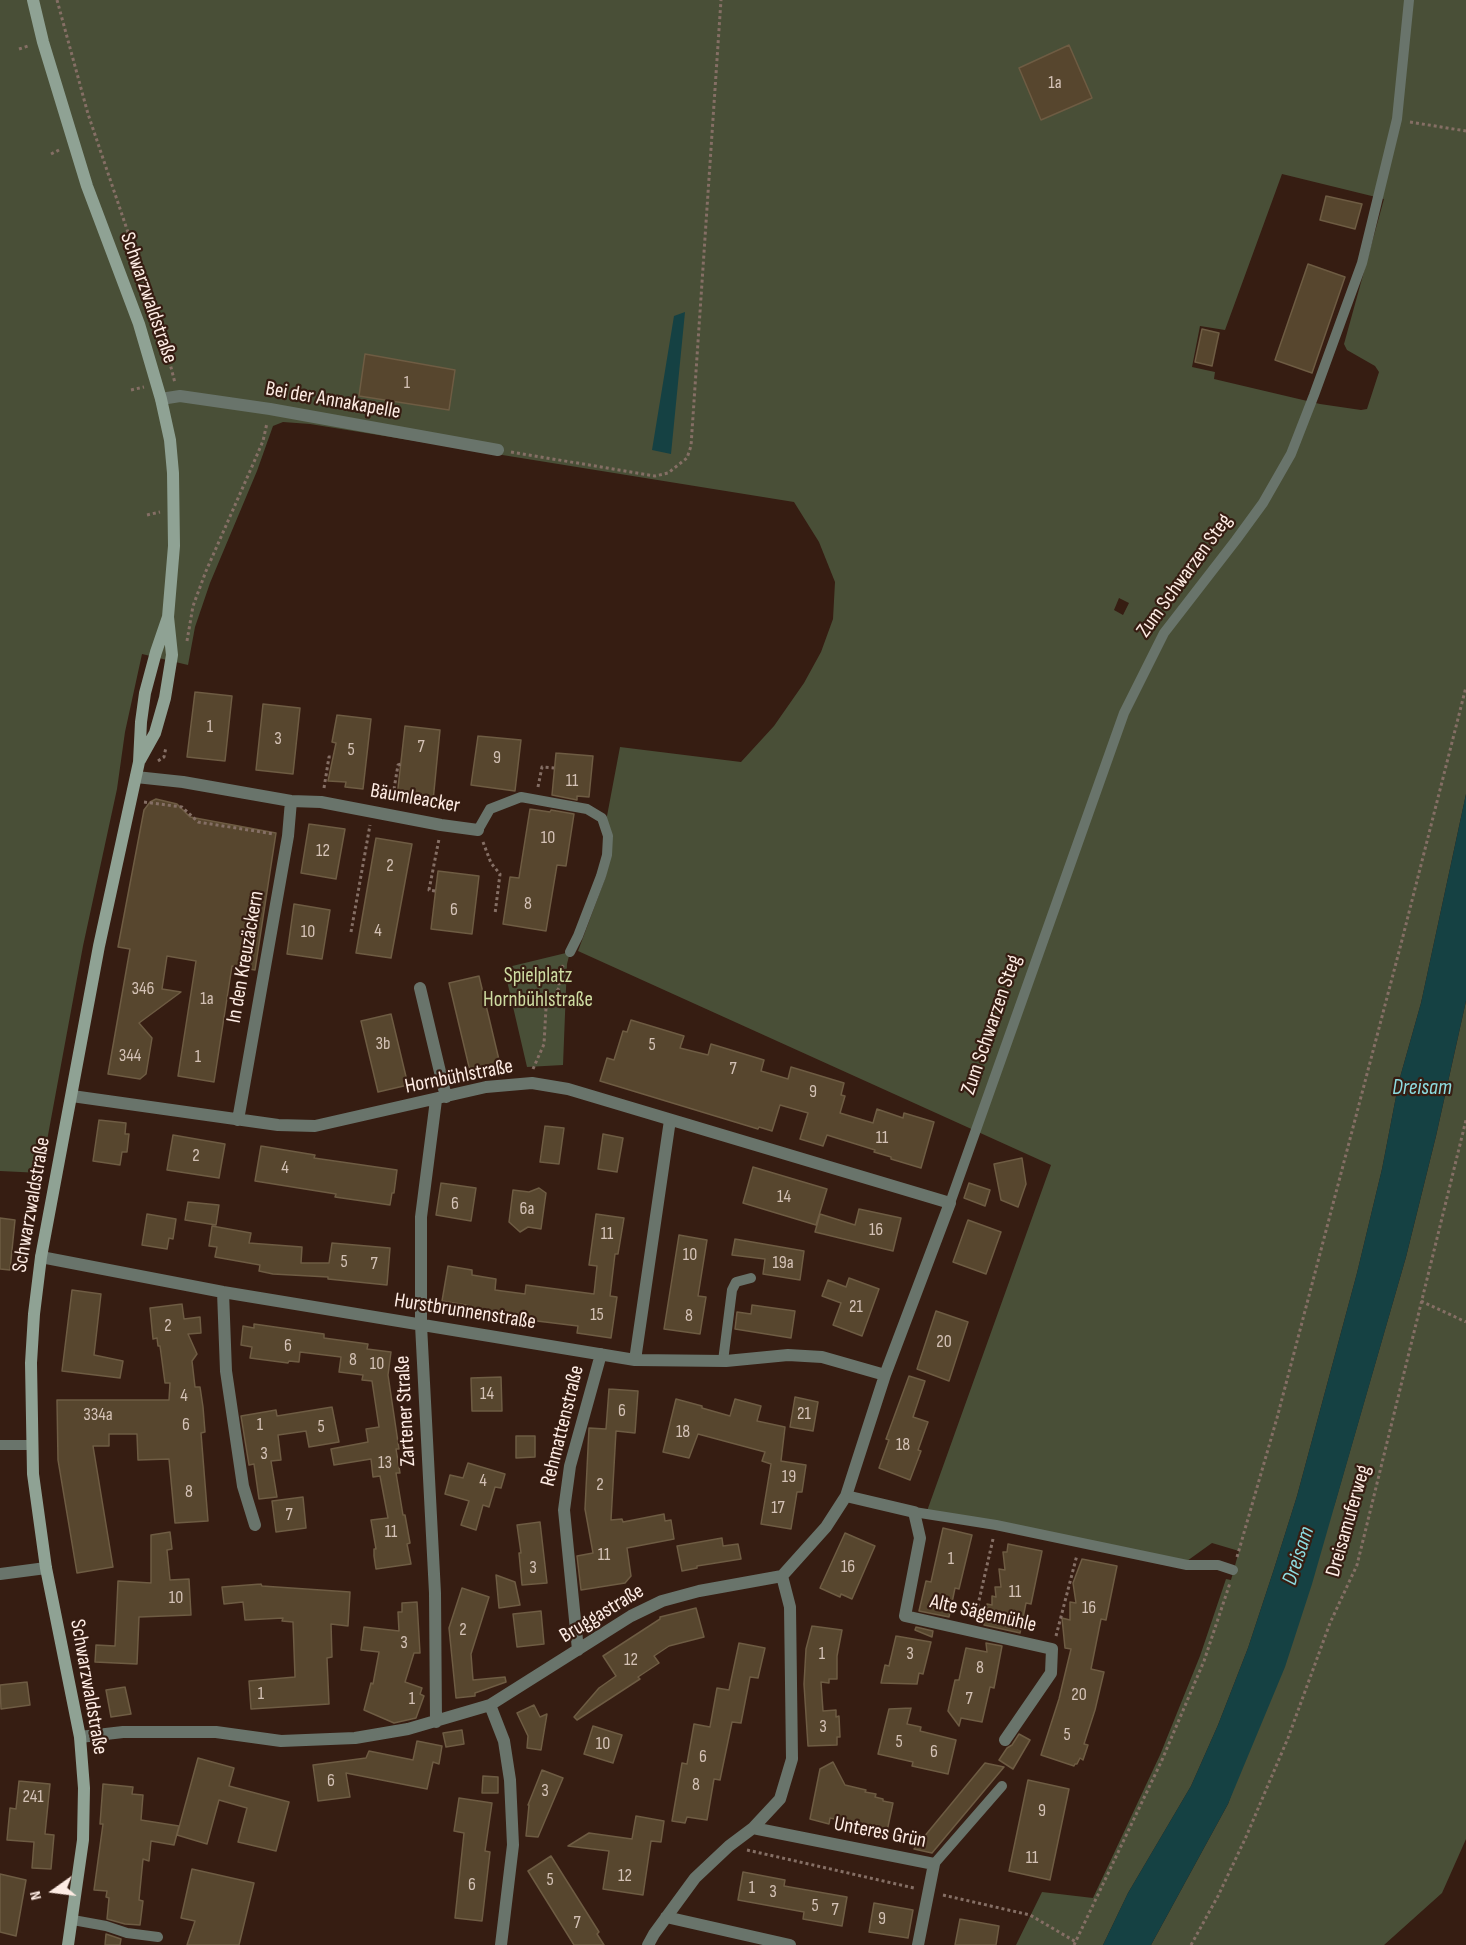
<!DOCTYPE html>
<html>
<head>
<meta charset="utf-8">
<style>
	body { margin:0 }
	#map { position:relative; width:1466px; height:1945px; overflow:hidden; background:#361d12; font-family:"Sofia Sans Condensed",sans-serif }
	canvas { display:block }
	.north { position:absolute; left:24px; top:1861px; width:60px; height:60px; -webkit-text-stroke:4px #361d12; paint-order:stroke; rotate:256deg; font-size:16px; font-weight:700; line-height:24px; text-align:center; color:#feece4 }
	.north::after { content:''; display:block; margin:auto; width:21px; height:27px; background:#feece4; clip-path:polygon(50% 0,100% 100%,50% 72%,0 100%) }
</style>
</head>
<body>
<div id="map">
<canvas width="1466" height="1945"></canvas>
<div class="north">N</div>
</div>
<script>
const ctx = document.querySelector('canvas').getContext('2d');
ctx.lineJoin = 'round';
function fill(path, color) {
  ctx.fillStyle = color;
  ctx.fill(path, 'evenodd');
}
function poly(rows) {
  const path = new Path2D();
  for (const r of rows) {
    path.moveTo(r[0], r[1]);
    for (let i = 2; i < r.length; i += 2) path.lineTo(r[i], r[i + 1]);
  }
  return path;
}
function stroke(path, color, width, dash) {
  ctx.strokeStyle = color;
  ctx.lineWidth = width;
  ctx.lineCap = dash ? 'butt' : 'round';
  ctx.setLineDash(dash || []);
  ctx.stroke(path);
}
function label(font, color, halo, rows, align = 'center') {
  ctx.font = font + ' "Sofia Sans Condensed",sans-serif';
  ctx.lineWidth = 4.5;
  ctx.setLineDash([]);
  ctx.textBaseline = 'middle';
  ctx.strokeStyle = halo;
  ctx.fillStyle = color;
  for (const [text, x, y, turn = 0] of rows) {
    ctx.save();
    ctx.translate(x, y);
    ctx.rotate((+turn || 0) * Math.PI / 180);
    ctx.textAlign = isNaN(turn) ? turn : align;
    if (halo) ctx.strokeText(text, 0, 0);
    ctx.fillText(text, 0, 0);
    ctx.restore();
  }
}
fill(poly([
	[0,0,1466,0,1466,794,1421,1003,1399,1081,1382,1169,1357,1273,1297,1496,1274,1569,1248,1648,1218,1725,1191,1786,1128,1893,1103,1945,1016,1945,1042,1892,1093,1898,1160,1755,1200,1656,1226,1579,1231,1580,1239,1551,1212,1543,1187,1561,927,1511,1051,1165,578,951,606,876,607,816,620,747,741,762,774,726,804,683,821,652,833,619,835,582,819,542,794,502,310,424,283,422,273,426,257,471,210,583,195,627,188,665,142,654,125,732,117,789,83,946,41,1173,0,1171],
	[1282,174,1384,199,1344,344,1347,350,1375,366,1379,372,1367,409,1361,410,1320,404,1214,379,1215,372,1192,367,1200,326,1225,330],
	[1119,598,1129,603,1123,615,1114,610],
	[570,952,567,964,563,1065,527,1067,504,968],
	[1466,1001,1466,1839,1442,1893,1384,1945,1151,1945,1228,1804,1335,1503,1406,1257,1436,1136]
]), '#494f37');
fill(poly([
	[685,312,671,454,652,450,674,316],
	[1466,794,1466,1001,1436,1136,1406,1257,1312,1584,1285,1667,1228,1804,1151,1945,1103,1945,1128,1893,1191,1786,1218,1725,1248,1648,1274,1569,1297,1496,1357,1273,1382,1169,1399,1081,1421,1003]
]), '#154143');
const building = poly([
	[1069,45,1092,98,1041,120,1019,68,1069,45],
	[1326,196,1362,204,1355,229,1320,220,1326,196],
	[1308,264,1345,277,1312,373,1275,360,1308,264],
	[1202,329,1219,333,1212,366,1195,362,1202,329],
	[365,354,455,370,449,410,359,396,365,354],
	[195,692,232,696,225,761,187,757,195,692],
	[263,704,300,708,293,774,256,770,263,704],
	[337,715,371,719,363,789,345,787,346,782,328,781,336,743,332,742,337,715],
	[405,726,440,730,433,801,397,797,405,726],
	[478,736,521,740,515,791,471,785,478,736],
	[556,753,593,756,589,797,577,796,577,800,552,795,556,753],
	[156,799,177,804,190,817,276,833,255,970,232,966,214,1082,178,1076,196,961,167,956,162,989,181,992,139,1023,152,1038,146,1074,140,1079,108,1074,130,949,118,947,144,810,150,802,156,799],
	[530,809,550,812,551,810,574,814,566,866,557,865,546,931,503,924,510,877,519,878,530,809],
	[309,824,345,829,336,879,301,873,309,824],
	[376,838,412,844,391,958,356,953,376,838],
	[438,871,479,876,472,934,431,929,438,871],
	[294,904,330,910,322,959,287,954,294,904],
	[479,976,500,1064,470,1071,449,983,479,976],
	[391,1014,408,1085,378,1092,361,1021,391,1014],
	[631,1020,684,1036,680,1048,708,1055,711,1044,764,1060,761,1071,788,1079,791,1067,844,1083,841,1095,845,1096,840,1113,873,1123,877,1109,903,1118,904,1113,934,1122,921,1168,891,1159,891,1157,874,1152,875,1150,827,1135,823,1146,800,1139,808,1113,780,1105,772,1131,759,1127,758,1129,600,1081,607,1058,614,1060,623,1031,627,1032,631,1020],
	[99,1120,126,1123,125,1134,129,1134,127,1152,122,1152,120,1165,93,1161,99,1120],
	[545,1126,564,1128,559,1164,540,1162,545,1126],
	[603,1134,623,1138,617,1172,598,1169,603,1134],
	[173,1135,225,1144,219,1178,167,1170,173,1135],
	[261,1146,315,1155,314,1158,397,1170,394,1193,392,1193,390,1205,335,1197,336,1194,255,1181,261,1146],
	[1022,1158,1026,1184,1018,1207,1001,1200,994,1164,1022,1158],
	[753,1167,827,1189,816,1225,743,1203,753,1167],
	[441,1183,476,1188,471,1221,436,1215,441,1183],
	[969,1183,990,1190,985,1206,964,1198,969,1183],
	[539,1188,546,1193,541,1229,528,1227,520,1232,509,1222,513,1190,529,1192,539,1188],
	[188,1202,219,1205,216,1225,185,1220,188,1202],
	[859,1209,901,1218,893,1251,815,1232,820,1214,855,1225,859,1209],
	[147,1214,176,1219,173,1239,169,1238,167,1249,142,1245,147,1214],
	[596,1214,624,1218,618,1254,615,1254,610,1296,617,1297,611,1338,577,1333,578,1326,504,1317,466,1310,466,1305,442,1301,448,1266,472,1270,472,1275,496,1279,495,1290,525,1294,526,1285,594,1294,597,1266,589,1265,596,1214],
	[0,1218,15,1220,10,1270,0,1269,0,1218],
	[968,1220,1001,1232,986,1274,953,1262,968,1220],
	[212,1226,251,1233,249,1243,302,1247,301,1263,329,1263,332,1243,390,1248,387,1285,328,1279,328,1277,273,1274,259,1271,260,1265,215,1257,217,1247,209,1246,212,1226],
	[679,1235,707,1240,698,1296,706,1297,700,1334,664,1329,679,1235],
	[735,1239,804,1251,800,1280,763,1274,765,1259,732,1255,735,1239],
	[849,1278,879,1289,862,1336,833,1325,841,1303,822,1296,828,1280,846,1287,849,1278],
	[72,1290,101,1294,94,1355,123,1361,120,1378,62,1371,72,1290],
	[182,1304,184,1319,200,1317,201,1333,188,1334,197,1354,192,1361,195,1387,200,1387,203,1407,205,1432,201,1433,208,1521,175,1523,169,1459,138,1460,137,1434,109,1434,109,1446,93,1446,113,1567,77,1573,58,1460,57,1400,169,1400,170,1383,165,1383,160,1346,158,1346,157,1338,153,1339,150,1308,182,1304],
	[752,1305,795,1311,791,1338,735,1329,737,1312,751,1314,752,1305],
	[936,1311,968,1322,949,1381,917,1369,936,1311],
	[254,1324,324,1334,324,1338,368,1344,367,1349,391,1352,388,1375,399,1449,396,1449,400,1473,396,1473,403,1515,405,1515,410,1543,407,1544,411,1564,376,1569,374,1556,374,1549,376,1549,371,1520,388,1518,380,1476,373,1477,371,1459,334,1465,331,1449,368,1442,366,1429,379,1427,372,1381,362,1380,363,1375,339,1372,341,1357,300,1352,299,1362,289,1361,288,1363,250,1358,252,1347,241,1345,243,1326,254,1328,254,1324],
	[909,1376,925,1381,913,1417,928,1422,918,1450,921,1451,910,1480,879,1468,889,1440,886,1439,909,1376],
	[501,1377,502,1411,472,1411,471,1378,501,1377],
	[609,1389,638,1391,635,1433,616,1431,611,1520,622,1519,623,1522,664,1514,665,1521,671,1520,674,1539,627,1548,631,1576,625,1583,581,1590,577,1556,593,1553,585,1509,589,1428,606,1429,609,1389],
	[795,1397,818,1402,813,1431,790,1427,795,1397],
	[676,1399,702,1406,702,1408,730,1416,735,1399,761,1406,757,1421,785,1427,781,1461,806,1465,802,1492,797,1492,791,1529,761,1524,771,1464,762,1461,765,1452,698,1434,689,1458,663,1452,676,1399],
	[332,1407,339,1442,309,1447,306,1431,278,1435,281,1460,271,1461,277,1497,259,1499,254,1464,249,1465,241,1416,276,1410,277,1416,332,1407],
	[516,1436,535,1436,535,1457,516,1458,516,1436],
	[468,1463,505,1474,501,1488,495,1487,489,1507,483,1505,476,1530,461,1525,469,1501,445,1494,450,1475,463,1478,468,1463],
	[303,1497,306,1528,276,1532,272,1501,303,1497],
	[540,1522,547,1583,522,1585,519,1553,521,1553,517,1525,540,1522],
	[943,1528,972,1535,959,1589,955,1588,949,1617,919,1611,926,1581,931,1582,943,1528],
	[170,1532,172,1549,167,1550,170,1580,189,1579,191,1615,139,1617,137,1664,95,1662,96,1645,115,1646,118,1581,151,1583,151,1535,170,1532],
	[845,1533,875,1546,852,1599,841,1594,840,1597,820,1588,845,1533],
	[722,1538,723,1546,738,1544,741,1559,697,1566,697,1568,682,1571,677,1546,722,1538],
	[1008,1544,1042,1551,1031,1604,1026,1603,1020,1633,984,1625,984,1621,989,1622,987,1604,992,1605,992,1596,996,1597,995,1587,1001,1587,999,1569,1005,1570,1003,1552,1007,1552,1008,1544],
	[1082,1559,1117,1566,1106,1620,1101,1619,1091,1669,1104,1672,1095,1710,1084,1744,1088,1745,1083,1760,1080,1758,1077,1764,1075,1764,1074,1766,1041,1755,1059,1699,1071,1649,1065,1648,1062,1618,1070,1620,1070,1602,1076,1603,1073,1583,1082,1559],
	[496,1575,515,1582,520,1605,499,1608,496,1575],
	[261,1584,262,1586,350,1592,348,1626,331,1624,332,1657,327,1658,329,1704,251,1709,249,1681,295,1677,293,1622,282,1621,283,1618,245,1620,243,1602,224,1604,222,1587,261,1584],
	[462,1588,489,1597,471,1654,473,1680,505,1677,506,1682,475,1693,475,1696,456,1698,449,1628,462,1588],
	[417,1602,420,1653,414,1653,405,1682,422,1688,420,1694,424,1696,416,1718,394,1723,364,1710,371,1683,373,1684,379,1652,361,1650,364,1627,399,1631,398,1612,402,1612,402,1603,417,1602],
	[696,1608,704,1637,669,1646,654,1656,659,1663,638,1677,640,1679,577,1720,574,1717,599,1688,616,1676,603,1656,660,1619,660,1617,696,1608],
	[541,1611,544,1644,517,1647,513,1614,541,1611],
	[812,1626,842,1630,837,1656,837,1679,829,1679,829,1683,821,1682,823,1711,836,1710,836,1717,839,1716,840,1737,837,1737,837,1745,808,1746,804,1684,806,1649,812,1626],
	[916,1627,933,1631,932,1637,915,1630,916,1627],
	[896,1636,931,1642,923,1674,919,1673,917,1684,881,1683,885,1665,889,1666,896,1636],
	[739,1643,765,1648,758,1678,750,1677,741,1723,732,1722,720,1780,714,1779,707,1820,687,1817,685,1823,672,1821,682,1763,687,1764,694,1724,710,1727,717,1688,729,1690,739,1643],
	[986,1643,1002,1646,994,1688,990,1687,982,1722,961,1718,959,1726,948,1711,955,1680,959,1680,966,1648,987,1652,986,1643],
	[27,1682,30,1705,1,1709,0,1685,27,1682],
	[125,1687,131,1714,111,1717,106,1690,125,1687],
	[534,1705,540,1717,547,1714,541,1750,527,1748,528,1736,517,1713,534,1705],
	[911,1708,907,1724,921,1727,920,1731,956,1740,948,1774,912,1766,913,1762,878,1754,889,1709,911,1708],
	[593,1726,622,1735,613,1763,584,1754,593,1726],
	[462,1730,464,1744,446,1747,443,1733,462,1730],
	[1019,1734,1030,1740,1013,1769,999,1760,1007,1748,1012,1745,1019,1734],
	[417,1741,442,1746,439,1764,433,1762,427,1789,346,1773,350,1797,318,1801,313,1765,366,1758,369,1751,413,1760,417,1741],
	[198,1758,234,1768,229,1786,289,1802,276,1851,238,1842,247,1808,219,1800,207,1844,177,1835,198,1758],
	[833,1762,845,1785,866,1790,865,1792,876,1794,875,1797,883,1799,883,1801,893,1803,886,1836,868,1832,869,1827,849,1822,830,1818,829,1824,810,1819,820,1769,833,1762],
	[985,1763,1004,1767,932,1853,914,1849,985,1763],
	[542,1770,563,1778,538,1837,526,1836,529,1805,528,1805,542,1770],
	[483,1776,498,1777,498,1793,482,1793,483,1776],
	[1028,1780,1069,1789,1050,1880,1009,1871,1028,1780],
	[19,1781,50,1784,45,1834,54,1835,51,1869,32,1868,34,1842,7,1840,10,1808,16,1809,19,1781],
	[103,1784,133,1787,132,1794,143,1795,141,1820,179,1826,174,1845,151,1841,149,1861,143,1859,139,1900,143,1901,140,1925,125,1924,107,1919,109,1898,106,1897,107,1891,94,1890,103,1824,100,1824,103,1784],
	[459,1798,492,1803,485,1851,490,1852,482,1921,455,1918,464,1833,454,1831,459,1798],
	[636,1816,664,1821,661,1842,651,1841,643,1895,603,1889,609,1851,568,1846,589,1833,632,1839,636,1816],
	[551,1856,599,1932,597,1934,604,1945,574,1945,528,1871,551,1856],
	[192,1869,254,1883,239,1945,187,1945,195,1921,181,1918,192,1869],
	[743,1872,785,1880,784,1886,847,1897,842,1926,803,1919,804,1912,738,1900,743,1872],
	[0,1874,26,1880,16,1936,0,1932,0,1874],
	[874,1903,913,1910,908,1938,869,1932,874,1903],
	[960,1919,999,1926,996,1945,955,1945,960,1919],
	[106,1934,121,1939,120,1945,105,1945,106,1934]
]);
fill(building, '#57462e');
stroke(building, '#6e5c43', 1.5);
stroke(poly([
	[57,0,88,114,163,336,175,383],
	[19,49,28,46],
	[1410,122,1466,131],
	[51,154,61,149],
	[131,390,144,387],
	[511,452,655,476,668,473,687,458,691,446,721,0],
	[147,515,160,512],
	[187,641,193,606,206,571,254,462,263,441,267,423],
	[158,761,164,757,166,747],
	[538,787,542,767,554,768],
	[324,788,329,757,333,757],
	[392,801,398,765,401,764],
	[144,802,182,807,198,822,274,834],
	[483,842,491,863,500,874,495,914],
	[435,891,429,890,439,839],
	[351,932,370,825],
	[533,1069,544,1044,546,1008,559,988,559,973,564,964],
	[1421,1301,1466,1322],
	[1237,1557,1277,1418,1401,944,1466,687],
	[975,1618,993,1539],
	[1056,1636,1077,1555],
	[747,1850,914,1888],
	[943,1895,1030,1915,1076,1942],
	[1074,1945,1162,1760,1204,1661,1230,1583],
	[1191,1945,1218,1896,1246,1837,1288,1738,1330,1623,1357,1565,1466,1120]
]), '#856f65', 3, [3, 3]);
stroke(poly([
	[478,830,490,809,521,797,587,809,602,818,608,836,607,855,601,876,578,936,570,952],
	[950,1203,1124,713,1164,633,1236,540,1263,503,1291,454,1314,395,1362,263,1397,119,1409,0],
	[723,1361,732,1290,736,1282,751,1278],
	[0,1445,32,1445],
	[914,1512,996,1525,1187,1565,1218,1565,1233,1570],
	[934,1864,1002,1786],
	[73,1920,106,1926,127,1933,158,1937]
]), '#69746b', 10);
stroke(poly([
	[161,399,180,396,270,409,498,450],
	[136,777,183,782,291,801,321,802,441,825,478,830],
	[420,988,446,1097],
	[72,1096,278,1125,315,1126,486,1087,532,1083,568,1089,950,1203,885,1375,846,1496,826,1527,782,1576,699,1591,662,1601,631,1616,490,1705,408,1729,355,1738,281,1741,216,1732,123,1732,80,1737],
	[238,1120,288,836,291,801],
	[41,1257,223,1292,635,1360,726,1361,788,1355,822,1357,885,1375],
	[223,1292,226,1371,243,1486,255,1525],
	[635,1360,670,1120],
	[846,1496,914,1512,920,1538,905,1616,1052,1649,1051,1673,1005,1740],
	[0,1574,46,1568],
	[578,1650,564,1510,570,1466,601,1354],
	[490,1705,504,1741,510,1780,513,1845,501,1945],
	[436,1722,435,1593,421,1325,421,1217,436,1100],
	[753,1828,934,1864,918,1945],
	[666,1917,790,1945],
	[648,1945,654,1934,695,1878,729,1846,753,1828,780,1799,792,1759,790,1607,782,1576]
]), '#69746b', 12);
stroke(poly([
	[33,0,43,42,87,186,139,324,161,399,170,440,173,473,174,546,168,617,172,655,165,698,155,733,140,760],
	[68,1945,83,1840,84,1788,80,1737,46,1568,33,1474,31,1363,34,1314,41,1257,99,946,139,762,141,722,145,693,156,652,168,617]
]), '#8fa294', 12);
label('18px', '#d4c2b6', null, [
	["1a",1055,83],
	["1",407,383],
	["1",210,727],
	["3",278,739],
	["7",421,747],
	["5",351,750],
	["9",497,758],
	["11",572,781],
	["10",548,838],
	["12",323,851],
	["2",390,866],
	["8",528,904],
	["6",454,910],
	["4",378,931],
	["10",308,932],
	["346",143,989],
	["1a",207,999],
	["3b",383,1044],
	["5",652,1045],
	["344",130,1056],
	["1",198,1057],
	["7",733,1069],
	["9",813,1092],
	["11",882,1138],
	["2",196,1156],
	["4",285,1168],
	["14",784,1197],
	["6",455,1204],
	["6a",527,1209],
	["16",876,1230],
	["11",607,1234],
	["10",690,1255],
	["5",344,1262],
	["19a",783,1263],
	["7",374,1264],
	["21",856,1307],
	["15",597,1315],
	["8",689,1316],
	["2",168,1326],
	["20",944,1342],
	["6",288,1346],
	["8",353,1360],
	["10",377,1364],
	["14",487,1394],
	["4",184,1396],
	["6",622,1411],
	["21",804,1414],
	["334a",98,1415],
	["6",186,1425],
	["1",260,1425],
	["5",321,1427],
	["18",683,1432],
	["18",903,1445],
	["3",264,1454],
	["13",385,1463],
	["19",789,1477],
	["4",483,1481],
	["2",600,1485],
	["8",189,1492],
	["17",778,1508],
	["7",289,1515],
	["11",391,1532],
	["11",604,1555],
	["1",951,1559],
	["16",848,1567],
	["3",533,1568],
	["11",1015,1592],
	["10",176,1598],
	["16",1089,1608],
	["2",463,1630],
	["3",404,1643],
	["1",822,1654],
	["3",910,1654],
	["12",631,1660],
	["8",980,1668],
	["1",261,1694],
	["20",1079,1695],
	["1",412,1699],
	["7",969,1699],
	["3",823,1727],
	["5",1067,1735],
	["5",899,1742],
	["10",603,1744],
	["6",934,1752],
	["6",703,1757],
	["6",331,1781],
	["8",696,1785],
	["3",545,1791],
	["241",33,1797],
	["9",1042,1811],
	["11",1032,1858],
	["12",625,1876],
	["5",550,1880],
	["6",472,1885],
	["1",752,1888],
	["3",773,1892],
	["5",815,1906],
	["7",835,1910],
	["9",882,1919],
	["7",577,1923]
]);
label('21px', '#feece4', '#361d12', [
	["Schwarzwaldstraße",148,298,71],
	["Bei der Annakapelle",333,401,10],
	["Zum Schwarzen Steg",1185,576,-54],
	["Bäumleacker",415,799,10],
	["In den Kreuzäckern",246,957,-80],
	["Zum Schwarzen Steg",992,1025,-71],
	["Hornbühlstraße",459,1077,-11],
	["Schwarzwaldstraße",32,1205,-80],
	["Hurstbrunnenstraße",465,1312,9],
	["Zartener Straße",406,1411,-93],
	["Rehmattenstraße",563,1426,-76],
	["Dreisamuferweg",1349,1521,-74],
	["Bruggastraße",602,1614,-31],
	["Alte Sägemühle",983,1614,13],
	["Schwarzwaldstraße",88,1687,80],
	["Unteres Grün",880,1833,11]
]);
label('21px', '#cedca2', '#361d12', [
	["Spielplatz",538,977],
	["Hornbühlstraße",538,1001]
]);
label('italic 22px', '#8ddbe0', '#361d12', [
	["Dreisam",1422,1088],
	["Dreisam",1299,1556,-72]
]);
</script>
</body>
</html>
